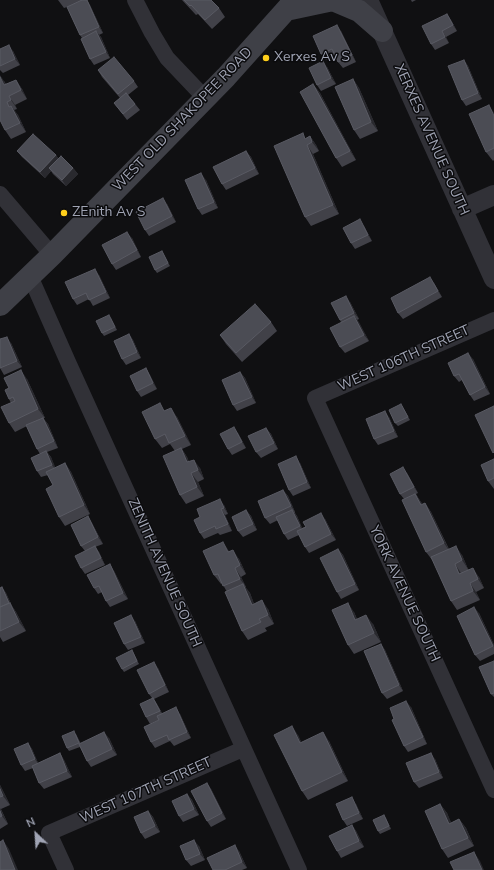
<!DOCTYPE html>
<html>
<head>
<meta charset="utf-8">
<style>
	body { margin:0 }
	#map { position:relative; width:494px; height:870px; overflow:hidden; background:#101012; font-family:"Nunito Sans",sans-serif }
	canvas { display:block }
	.north { position:absolute; left:16px; top:814px; width:40px; height:40px; -webkit-text-stroke:3px #0b0b0d; paint-order:stroke; rotate:335deg; font-size:11px; font-weight:700; line-height:16px; text-align:center; color:#a0a4b4 }
	.north::after { content:''; display:block; margin:auto; width:14px; height:18px; background:#a0a4b4; clip-path:polygon(50% 0,100% 100%,50% 72%,0 100%) }
</style>
</head>
<body>
<div id="map">
<canvas width="494" height="870"></canvas>
<div class="north">N</div>
</div>
<script>
const ctx = document.querySelector('canvas').getContext('2d');
ctx.lineJoin = 'round';
function poly(rows) {
  const path = new Path2D();
  for (const r of rows) {
    path.moveTo(r[0], r[1]);
    for (let i = 2; i < r.length; i += 2) path.lineTo(r[i], r[i + 1]);
  }
  return path;
}
function stroke(path, color, width, dash) {
  ctx.strokeStyle = color;
  ctx.lineWidth = width;
  ctx.lineCap = dash ? 'butt' : 'round';
  ctx.setLineDash(dash || []);
  ctx.stroke(path);
}
function fill(path, color) {
  ctx.fillStyle = color;
  ctx.fill(path, 'evenodd');
}
function label(font, color, halo, rows, align = 'center') {
  ctx.font = font + ' "Nunito Sans",sans-serif';
  ctx.lineWidth = 3;
  ctx.setLineDash([]);
  ctx.textBaseline = 'middle';
  ctx.strokeStyle = halo;
  ctx.fillStyle = color;
  for (const [text, x, y, turn = 0] of rows) {
    ctx.save();
    ctx.translate(x, y);
    ctx.rotate((+turn || 0) * Math.PI / 180);
    ctx.textAlign = isNaN(turn) ? turn : align;
    if (halo) ctx.strokeText(text, 0, 0);
    ctx.fillText(text, 0, 0);
    ctx.restore();
  }
}
stroke(poly([
	[135,0,152,33,167,58,205,98],
	[0,194,52,255],
	[30,276,68,362,299,870],
	[494,320,315,398,494,790],
	[66,870,49,833,243,749]
]), '#313137', 16);
stroke(poly([
	[368,0,494,279],
	[462,209,494,195]
]), '#313137', 20);
stroke(poly([
	[286,10,333,0,359,11,382,31],
	[0,305,52,255,226,77,295,0]
]), '#3f4047', 22);
fill(poly([
	[58,0,87,0,90,5,103,33,99,35,101,37,110,58,94,65,90,59,82,38,80,35,67,7,64,8],
	[182,0,211,0,219,8,225,17,212,29,198,14,196,15],
	[411,0,416,0,412,2],
	[447,14,451,20,457,31,446,37,449,43,435,50,431,44],
	[341,31,356,62,343,68,338,62,335,56,326,60,321,54],
	[0,49,13,51,20,65,3,73,0,70],
	[464,60,468,66,482,99,466,106,462,100],
	[327,67,336,84,321,91,317,85],
	[98,70,134,81,138,87,128,95,140,110,127,120,114,103,120,98,102,77],
	[353,79,359,88,378,131,360,139,354,130],
	[16,80,22,89,27,99,15,105,17,109,14,110,18,115,26,132,11,139,5,130,4,81,6,84],
	[313,84,320,93,356,160,342,167,336,158],
	[494,113,494,160,493,161,486,152],
	[310,136,316,145,319,151,313,154,339,214,311,226,305,217,306,138],
	[17,151,56,155,58,158,73,168,78,174,66,186,53,174,51,171,45,178,22,157],
	[246,151,251,157,259,174,226,190,222,184],
	[206,180,218,208,202,215,198,209],
	[167,204,176,222,149,236,145,230],
	[364,226,372,241,355,249,351,243],
	[132,238,141,257,116,270,112,264],
	[162,251,170,266,157,273,155,270],
	[99,275,110,298,93,306,89,299,77,305,73,299],
	[434,283,442,297,403,319,398,313],
	[350,302,359,319,357,320,369,341,345,353,340,347,341,322,340,320],
	[111,318,117,330,104,336,102,333],
	[271,322,277,331,242,362,226,344,220,335],
	[129,334,133,340,141,358,126,365,122,359],
	[11,343,22,367,4,375,0,368],
	[473,359,490,394,474,401,470,395,462,380,459,382,454,376],
	[146,368,150,375,157,389,141,397,137,391],
	[240,372,245,378,256,403,237,411,233,405],
	[27,379,45,418,43,418,48,424,58,448,47,452,51,457,55,468,65,463,71,472,90,514,65,526,59,517,53,485,48,475,41,477,37,471,40,454,37,449,27,426,15,432,9,423,11,403,9,399],
	[401,404,410,420,398,426,395,423],
	[166,411,177,417,191,445,182,449,187,457,189,462,200,468,204,479,198,482,204,496,186,504,180,495,175,451,170,444,162,448,155,439],
	[389,417,398,437,378,445,374,439],
	[266,428,271,434,278,449,261,458,256,452],
	[238,433,246,448,232,455,228,449],
	[494,459,494,489,488,481],
	[300,463,311,488,293,496,289,490],
	[407,473,418,493,416,494,422,504,425,503,431,512,449,549,462,555,468,569,479,577,484,588,476,592,480,600,457,610,451,601,433,561,426,552,404,499,400,494],
	[283,490,288,496,295,512,295,513,297,516,302,528,325,519,336,540,309,553,305,547,299,535,288,540,284,534,278,520,270,524,265,518],
	[224,505,228,514,225,515,232,531,220,535,218,533,204,539,200,533,200,517],
	[246,510,251,516,257,530,243,537,238,531],
	[88,516,92,523,103,544,95,547,99,552,105,565,85,574,81,568,85,551,81,546],
	[338,549,343,555,359,590,341,599,337,592],
	[230,551,239,559,246,574,241,577,246,587,246,588,250,593,254,604,268,609,274,624,265,628,267,631,248,640,242,631,227,592,222,583,221,584,214,575],
	[110,564,114,571,128,599,110,607,106,601,102,592,98,594,94,588],
	[2,587,6,593,12,606,16,612,26,631,3,642,0,637,0,588],
	[354,612,357,619,373,624,381,642,354,654,348,645],
	[479,613,494,645,494,654,480,661,475,655],
	[135,621,145,643,128,650,124,644],
	[381,644,385,650,403,691,387,699,382,693],
	[132,650,139,664,124,672,122,669],
	[494,661,494,697,491,694],
	[158,668,169,692,154,699,157,704,162,713,180,714,191,738,174,746,170,741,155,748,151,742,159,720,150,724,146,717,152,698,149,694],
	[411,707,427,744,408,752,404,746,394,719],
	[76,734,81,744,109,738,117,755,91,767,87,761,80,747,69,751,67,748],
	[298,735,301,742,329,741,348,781,308,800,302,791],
	[28,743,32,749,38,763,60,753,64,760,72,777,44,789,39,783,33,768,25,771,21,765],
	[435,759,443,778,419,788,414,782],
	[207,783,211,789,226,819,211,827,207,821],
	[0,785,10,805,1,809,8,824,0,829],
	[187,794,192,800,199,815,183,822,179,816],
	[356,804,363,819,347,826,343,820],
	[440,804,447,813,451,823,459,819,466,828,474,846,448,858,442,849],
	[148,811,153,817,160,832,145,839,141,833],
	[384,815,386,818,391,829,380,834,378,831],
	[352,825,356,831,364,847,341,858,337,851],
	[199,846,205,860,191,866,186,860],
	[239,851,247,868,242,870,213,870]
]), '#414148');
fill(poly([
	[87,0,90,5,103,33,99,27],
	[447,14,451,20,457,31,453,25],
	[337,25,341,31,356,62,352,55],
	[96,31,101,37,110,58,106,52],
	[442,31,446,37,449,43,445,37],
	[9,45,13,51,20,65,15,59],
	[464,60,468,66,482,99,478,93],
	[323,61,327,67,336,84,331,78],
	[0,75,4,81,10,94,4,85,0,77],
	[353,79,359,88,378,131,371,122],
	[16,80,22,89,27,99,21,90],
	[313,84,320,93,356,160,350,151],
	[9,96,15,105,17,109,11,100],
	[489,105,494,113,494,116],
	[11,106,18,115,26,132,20,123],
	[310,136,316,145,319,151,312,142],
	[307,145,313,154,339,214,333,205],
	[246,151,251,157,259,174,255,168],
	[56,155,60,161,49,168,51,171,45,178,40,172],
	[73,168,78,174,66,186,62,180],
	[201,173,206,180,218,208,214,202],
	[163,198,167,204,176,222,172,216],
	[360,219,364,226,372,241,368,235],
	[127,232,132,238,141,257,137,250],
	[95,269,99,275,110,298,106,292],
	[430,277,434,283,442,297,438,291],
	[346,296,350,302,359,319,354,313],
	[354,316,359,322,369,341,364,335],
	[129,334,133,340,141,358,137,352],
	[7,337,11,343,22,367,17,361],
	[468,353,473,359,490,394,485,387],
	[146,368,150,375,157,389,153,383],
	[21,370,27,379,45,418,38,409],
	[240,372,245,378,256,403,252,397],
	[171,408,177,417,191,445,185,436],
	[385,411,389,417,398,437,394,431],
	[43,418,48,424,58,448,54,441],
	[234,427,238,433,246,448,242,442],
	[266,428,271,434,278,449,274,443],
	[181,448,187,457,193,471,187,462],
	[46,451,51,457,57,471,52,465],
	[296,456,300,463,311,488,307,482],
	[194,460,200,468,204,479,198,470],
	[65,463,71,472,90,514,84,505],
	[403,467,407,473,418,493,414,487],
	[191,473,198,482,204,496,197,487],
	[283,490,288,496,295,512,291,506],
	[415,494,422,503,427,514,421,505],
	[220,499,224,505,228,514,224,508],
	[425,503,431,512,450,552,444,543],
	[221,509,225,515,232,531,228,524],
	[246,510,251,516,257,530,253,524],
	[292,510,297,516,304,532,300,526],
	[321,513,325,519,336,540,331,534],
	[88,516,92,523,103,544,98,537],
	[223,542,229,551,234,561,228,552],
	[95,546,99,552,105,565,101,558],
	[456,546,462,555,468,569,462,560],
	[338,549,343,555,359,590,355,584],
	[233,550,239,559,246,574,240,565],
	[110,564,114,571,128,599,123,593],
	[455,564,461,573,459,574],
	[235,568,241,577,246,587,240,579],
	[473,568,479,577,484,588,478,579],
	[470,583,476,592,480,600,473,591],
	[243,584,250,593,258,614,252,605],
	[2,587,6,593,12,606,16,612,26,631,19,622,9,604],
	[262,600,268,609,274,624,268,615],
	[348,603,354,612,361,629,355,620],
	[474,607,479,613,494,645,494,647],
	[131,615,135,621,145,643,141,637],
	[366,615,373,624,381,642,374,633],
	[381,644,385,650,403,691,399,685],
	[154,662,158,668,169,692,165,685],
	[153,698,157,704,164,717,160,711],
	[406,701,411,707,427,744,423,737],
	[176,707,180,714,191,738,187,732],
	[292,726,298,735,306,752,300,743],
	[104,732,109,738,117,755,112,749],
	[323,732,329,741,348,781,342,772],
	[28,743,32,749,39,765,35,759],
	[60,753,64,760,72,777,67,771],
	[431,753,435,759,443,778,439,772],
	[207,783,211,789,226,819,222,813],
	[0,785,10,805,3,796,0,789],
	[187,794,192,800,199,815,194,809],
	[352,797,356,804,363,819,359,813],
	[440,804,447,813,456,833,449,824],
	[0,808,8,824,2,816,0,811],
	[148,811,153,817,160,832,155,826],
	[384,815,386,818,391,829,389,826],
	[459,819,466,828,474,846,468,838],
	[352,825,356,831,364,847,359,841],
	[3,840,9,849,18,870,15,870],
	[194,840,199,846,205,860,200,854],
	[235,845,239,851,247,868,242,862],
	[474,852,480,861,484,870,482,870]
]), '#29292e');
const building = poly([
	[82,0,87,0,99,27,80,35,67,7,82,0],
	[184,0,211,0,219,8,205,20,191,5,190,6,184,0],
	[447,14,453,25,442,31,445,37,431,44,422,26,447,14],
	[337,25,352,55,338,62,332,49,321,54,313,36,337,25],
	[96,31,106,52,90,59,81,39,96,31],
	[9,45,15,59,0,66,0,49,9,45],
	[114,57,134,81,118,94,98,70,114,57],
	[464,60,478,93,462,100,448,66,464,60],
	[323,61,331,78,317,85,309,68,323,61],
	[0,77,4,85,16,80,21,90,9,96,11,100,7,102,9,107,11,106,20,123,5,130,0,120,0,77],
	[353,79,371,122,354,130,335,87,353,79],
	[313,84,350,151,336,158,300,92,313,84],
	[126,93,135,104,123,114,114,103,126,93],
	[489,105,494,116,494,148,486,152,469,114,489,105],
	[303,133,305,139,310,136,312,142,307,145,333,205,305,217,274,146,303,133],
	[33,134,56,155,40,172,17,151,33,134],
	[246,151,255,168,222,184,213,167,246,151],
	[61,156,73,168,62,180,49,168,61,156],
	[201,173,214,202,198,209,185,180,201,173],
	[163,198,172,216,145,230,136,212,163,198],
	[360,219,368,235,351,243,343,228,360,219],
	[127,232,137,250,112,264,102,245,127,232],
	[162,251,168,263,155,270,149,257,162,251],
	[95,269,106,292,89,300,86,293,73,299,65,282,95,269],
	[430,277,438,291,398,313,391,298,430,277],
	[346,296,354,313,340,320,331,303,346,296],
	[255,304,271,322,236,353,220,335,255,304],
	[109,315,115,327,102,333,96,321,109,315],
	[354,316,364,335,340,347,330,328,354,316],
	[129,334,137,352,122,359,114,341,129,334],
	[7,337,17,361,0,368,0,339,7,337],
	[468,353,485,387,470,395,459,374,454,376,448,363,468,353],
	[146,368,153,383,137,391,130,376,146,368],
	[21,370,38,409,9,423,1,407,15,401,13,397,9,399,5,390,9,388,4,378,21,370],
	[240,372,252,397,233,405,222,380,240,372],
	[160,403,164,411,171,408,185,436,169,443,165,434,155,439,142,412,160,403],
	[401,404,408,417,395,423,389,410,401,404],
	[494,406,494,452,493,453,475,415,494,406],
	[385,411,394,431,374,439,366,419,385,411],
	[43,418,54,441,37,449,26,425,43,418],
	[234,427,242,442,228,449,220,434,234,427],
	[266,428,274,443,256,452,248,436,266,428],
	[181,448,187,462,194,460,198,470,191,473,197,487,180,495,163,456,181,448],
	[46,451,52,465,37,471,31,458,46,451],
	[296,456,307,482,289,490,278,464,296,456],
	[494,459,494,478,488,481,481,465,494,459],
	[65,463,84,505,59,517,46,489,53,485,46,472,65,463],
	[403,467,414,487,400,494,390,474,403,467],
	[283,490,291,506,265,518,258,501,283,490],
	[415,494,421,505,425,503,444,543,426,552,402,500,415,494],
	[220,499,224,508,221,509,228,524,216,529,215,526,200,533,194,520,200,517,197,509,220,499],
	[246,510,253,524,238,531,232,517,246,510],
	[292,510,300,526,284,534,276,517,292,510],
	[321,513,331,534,305,547,297,531,306,527,303,522,321,513],
	[88,516,98,537,81,546,71,525,88,516],
	[223,542,228,552,233,550,240,565,235,568,240,579,223,586,218,574,214,575,203,551,223,542],
	[95,546,101,558,81,568,75,556,95,546],
	[456,546,462,560,455,564,459,574,473,568,478,579,470,583,473,591,451,601,431,557,456,546],
	[338,549,355,584,337,592,320,558,338,549],
	[110,564,123,593,106,601,99,586,94,588,87,575,110,564],
	[243,584,252,605,262,600,268,615,259,619,261,622,242,631,225,592,243,584],
	[2,587,9,603,0,607,0,588,2,587],
	[10,603,19,622,0,631,0,607,10,603],
	[348,603,355,620,366,615,374,633,348,645,332,610,348,603],
	[474,607,493,646,475,655,457,616,474,607],
	[131,615,141,637,124,644,114,623,131,615],
	[381,644,399,685,382,693,364,651,381,644],
	[132,650,137,661,122,669,116,658,132,650],
	[494,661,494,693,491,694,479,667,494,661],
	[154,662,165,685,149,694,137,670,154,662],
	[153,698,160,711,146,717,140,704,153,698],
	[406,701,423,737,404,746,392,720,394,719,390,708,406,701],
	[176,707,187,732,169,740,167,735,151,742,144,727,159,720,157,716,176,707],
	[292,726,300,743,323,732,342,772,302,791,274,735,292,726],
	[74,731,79,743,67,748,62,736,74,731],
	[104,732,112,749,87,761,79,744,104,732],
	[28,743,35,759,21,765,14,749,28,743],
	[60,753,67,771,39,783,32,766,60,753],
	[431,753,439,772,414,782,406,763,431,753],
	[207,783,222,813,207,821,191,791,207,783],
	[0,789,3,796,0,797,0,789],
	[187,794,194,809,179,816,172,801,187,794],
	[352,797,359,813,343,820,336,804,352,797],
	[440,804,449,824,459,819,468,838,442,849,425,811,440,804],
	[0,811,2,816,0,817,0,811],
	[148,811,155,826,141,833,134,817,148,811],
	[384,815,389,826,378,831,373,820,384,815],
	[352,825,359,841,337,851,329,836,352,825],
	[3,840,15,870,0,870,0,842,3,840],
	[194,840,200,854,186,860,180,846,194,840],
	[235,845,242,862,225,870,213,870,207,858,235,845],
	[474,852,482,870,454,870,450,862,474,852]
]);
fill(building, '#4b4c54');
stroke(building, '#595a63', 1);
for (const [x, y, r, color] of [
	[266,58,4,"#ffcf1b"],
	[64,213,4,"#ffcf1b"]
]) {
  const dot = new Path2D();
  dot.arc(x, y, r, 0, 2 * Math.PI);
  ctx.fillStyle = color;
  ctx.fill(dot);
  stroke(dot, '#0b0b0d', 1.5);
}
label('14px', '#a0a4b4', '#0b0b0d', [
	["Xerxes Av S",274,58],
	["ZEnith Av S",72,213]
], 'left');
label('14px', '#a0a4b4', '#0b0b0d', [
	["WEST OLD SHAKOPEE ROAD",183,120,-46],
	["XERXES AVENUE SOUTH",431,140,66],
	["WEST 106TH STREET",404,359,-24],
	["ZENITH AVENUE SOUTH",164,573,66],
	["YORK AVENUE SOUTH",404,594,65],
	["WEST 107TH STREET",146,791,-24]
]);
</script>
</body>
</html>
